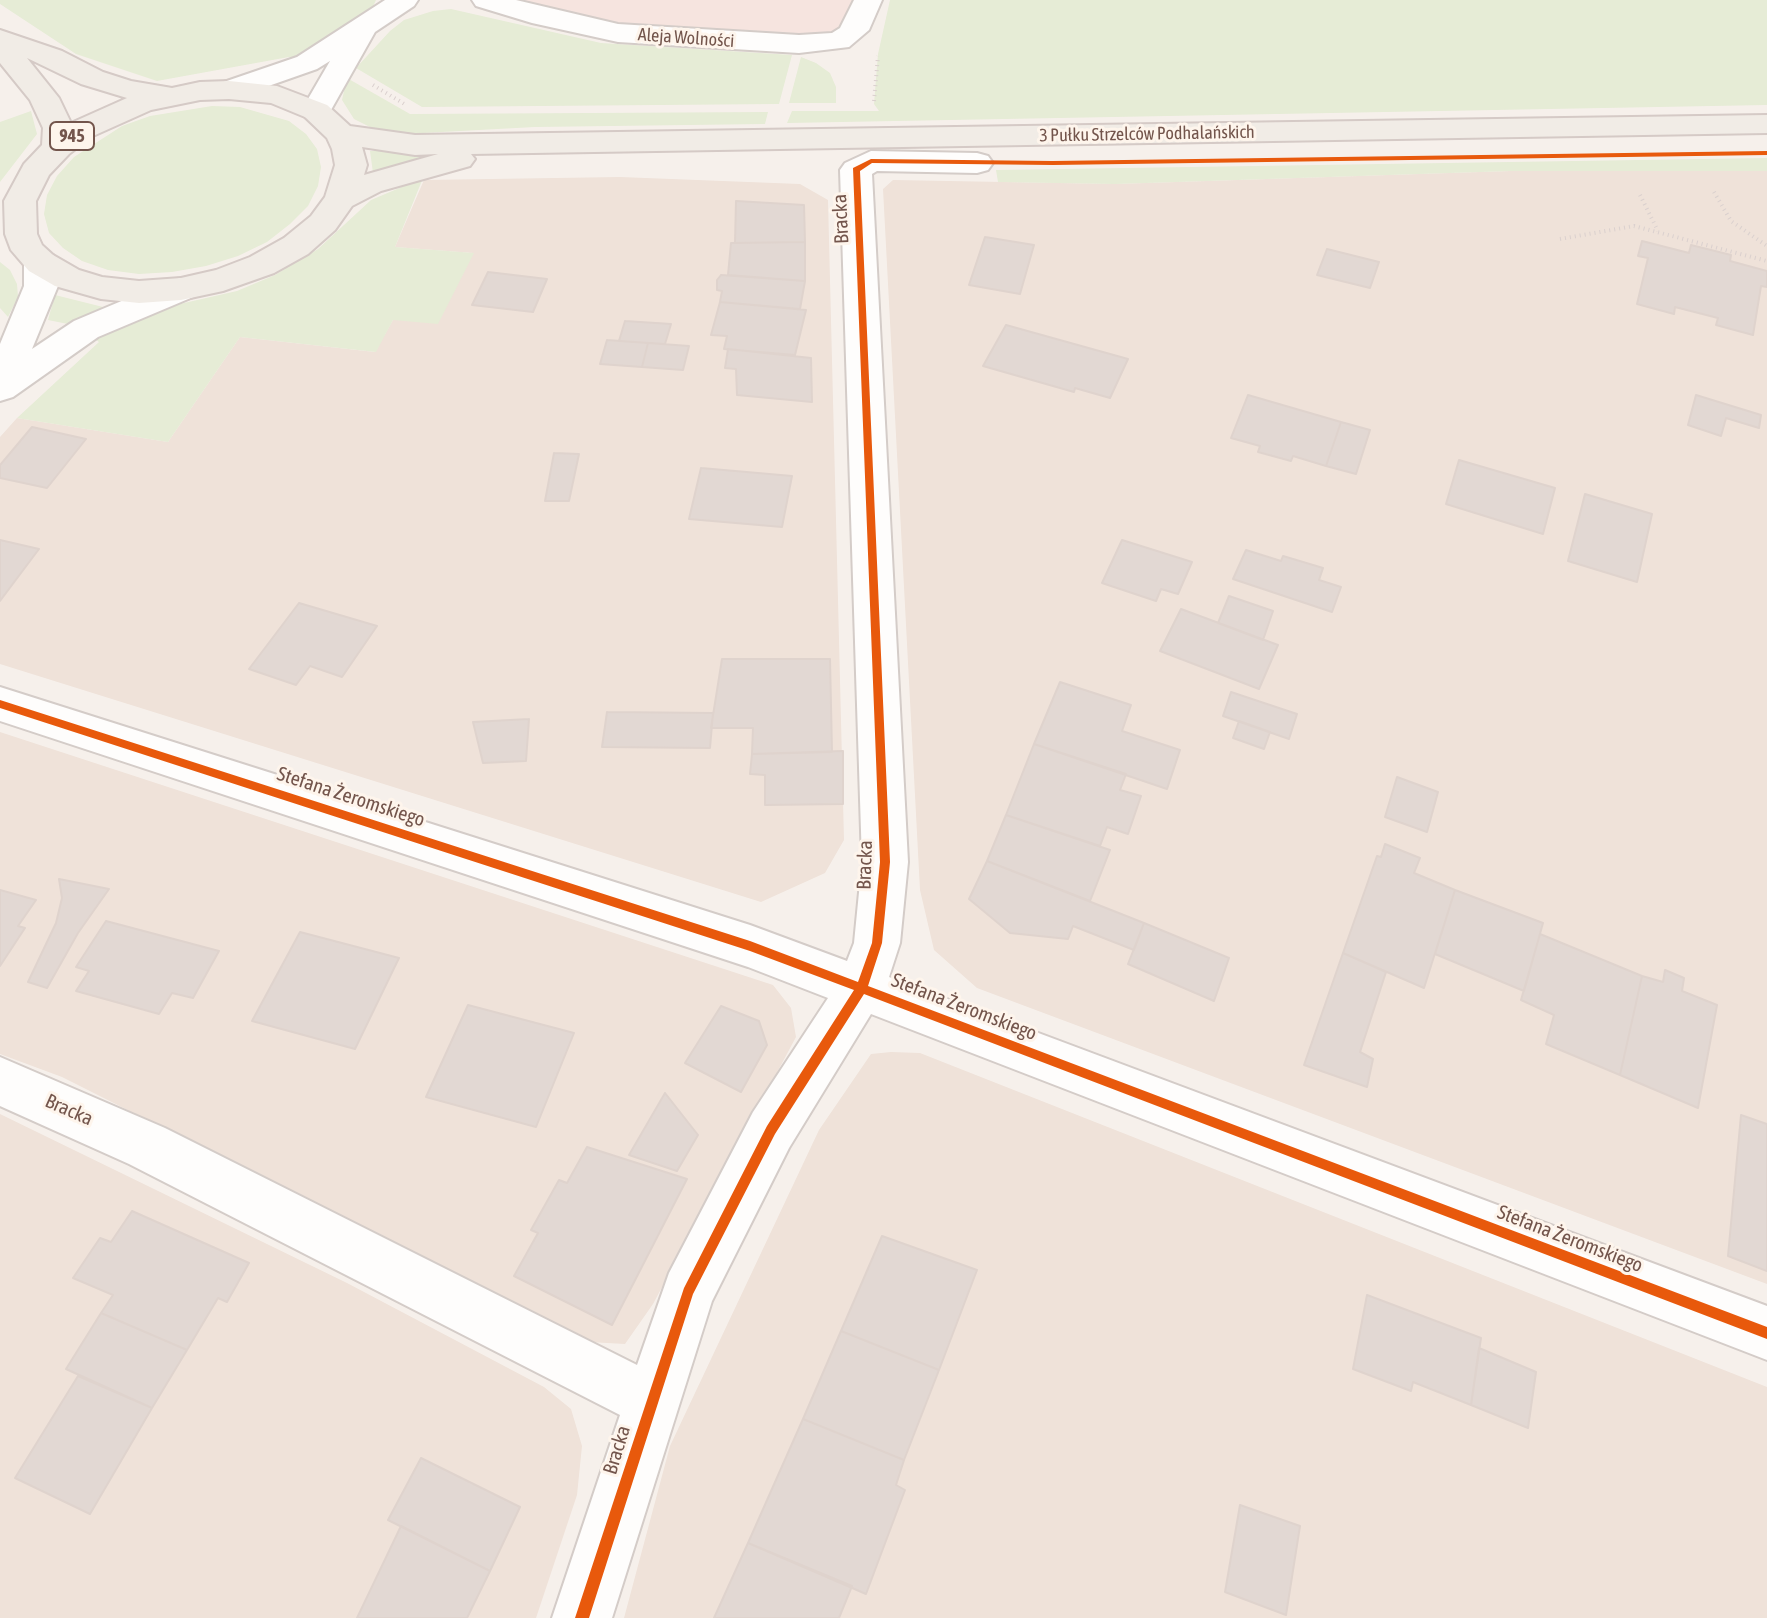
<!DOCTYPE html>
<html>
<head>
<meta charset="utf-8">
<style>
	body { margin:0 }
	canvas { display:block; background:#f6f0eb }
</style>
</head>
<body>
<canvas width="1767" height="1618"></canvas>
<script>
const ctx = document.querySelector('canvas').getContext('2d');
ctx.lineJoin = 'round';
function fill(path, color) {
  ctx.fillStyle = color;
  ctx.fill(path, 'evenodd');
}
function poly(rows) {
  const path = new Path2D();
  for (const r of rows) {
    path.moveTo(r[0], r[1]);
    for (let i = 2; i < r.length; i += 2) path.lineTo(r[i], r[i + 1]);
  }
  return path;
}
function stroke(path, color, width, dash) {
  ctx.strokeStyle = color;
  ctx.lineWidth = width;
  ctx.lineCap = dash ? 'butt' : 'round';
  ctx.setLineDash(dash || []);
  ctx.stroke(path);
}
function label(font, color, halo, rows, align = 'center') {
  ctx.font = font + ' "Asap Condensed",sans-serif';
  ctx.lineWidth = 6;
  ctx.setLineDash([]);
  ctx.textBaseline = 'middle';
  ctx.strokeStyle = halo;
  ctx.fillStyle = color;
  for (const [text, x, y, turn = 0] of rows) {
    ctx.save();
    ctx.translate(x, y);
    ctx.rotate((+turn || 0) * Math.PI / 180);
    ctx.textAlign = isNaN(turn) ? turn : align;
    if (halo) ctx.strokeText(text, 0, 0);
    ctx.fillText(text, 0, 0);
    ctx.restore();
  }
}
fill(poly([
	[1510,171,1767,171,1767,1284,977,988,934,950,920,890,883,189,893,180,1115,184],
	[620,177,800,184,828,200,844,840,825,873,761,902,0,664,0,437,17,418,168,442,240,337,375,352,393,320,473,253,395,247,424,180],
	[0,732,773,985,791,1008,796,1037,653,1304,625,1344,589,1342,62,1077,0,1054],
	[891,1052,920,1053,1767,1387,1767,1618,624,1618,670,1446,819,1130,871,1054],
	[0,1114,347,1283,544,1387,571,1409,582,1446,577,1495,536,1618,0,1618]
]), '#efe2d9');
fill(poly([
	[491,0,868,0,850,34,682,39]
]), '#f6e4df');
fill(poly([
	[0,0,376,0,364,27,307,63,289,57,157,81,76,54,0,4],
	[890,0,1767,0,1767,105,787,123,792,111,879,111,874,104,878,54],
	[451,9,601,43,792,55,779,104,422,107,356,68,390,31,404,20,433,11],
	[801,57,816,63,830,73,836,87,836,103,789,103],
	[347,78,410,114,768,112,765,124,535,127,404,134,374,129,354,119,342,100],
	[212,106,240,107,289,121,306,134,317,149,321,167,318,186,308,206,290,224,267,242,238,256,206,266,172,272,139,274,108,270,82,261,63,248,49,233,44,214,47,195,57,176,74,157,122,126,150,116],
	[31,111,37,134,0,182,0,122],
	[370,151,443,151,444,153,373,173],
	[1767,158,1767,171,1510,171,1115,184,998,182,996,170],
	[423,178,395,247,474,253,438,324,393,320,376,352,240,337,168,442,17,418,99,342,92,337,162,308,237,291,275,275,318,249,371,200],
	[0,262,10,270,17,284,18,297,8,317,0,308],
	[55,295,103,307,73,325,48,320]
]), '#e6ecd6');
const building = poly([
	[736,201,804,205,805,242,735,243,736,201],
	[985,237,1034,245,1020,294,969,285,985,237],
	[1642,241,1689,253,1691,245,1731,255,1730,261,1767,271,1767,287,1761,286,1753,335,1716,325,1718,318,1675,307,1674,314,1637,304,1648,258,1638,256,1642,241],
	[805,242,805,281,728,275,731,243,805,242],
	[1327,249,1379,262,1370,288,1317,275,1327,249],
	[488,272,547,279,533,312,472,305,488,272],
	[721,275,805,281,800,309,720,302,722,291,717,290,717,280,721,275],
	[720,302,806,310,795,355,724,349,727,336,711,335,720,302],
	[625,321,671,324,665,344,619,341,625,321],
	[1006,325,1128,359,1110,398,1075,388,1074,392,983,366,1006,325],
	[607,340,648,343,642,367,600,364,607,340],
	[648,343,689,346,683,370,642,367,648,343],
	[728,349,811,358,812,402,737,395,736,369,725,368,728,349],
	[1248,395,1341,422,1326,466,1293,456,1291,461,1258,452,1260,446,1231,438,1248,395],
	[1696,395,1761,415,1759,428,1726,418,1721,436,1688,425,1696,395],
	[1341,422,1370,430,1356,474,1326,466,1341,422],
	[32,427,86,439,47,488,0,478,0,465,32,427],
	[554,453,579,454,569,501,545,501,554,453],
	[1459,460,1555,488,1543,534,1446,504,1459,460],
	[701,468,792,476,782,527,689,519,701,468],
	[1585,494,1652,514,1637,582,1568,561,1585,494],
	[0,540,39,549,0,601,0,540],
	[1122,540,1192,562,1178,594,1161,589,1156,601,1102,583,1122,540],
	[1246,550,1281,561,1283,556,1323,568,1319,580,1341,587,1332,612,1233,579,1246,550],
	[1229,596,1273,611,1263,640,1218,623,1229,596],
	[299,603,377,626,342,677,310,666,296,685,249,669,299,603],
	[1181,609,1278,645,1259,689,1160,651,1181,609],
	[722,659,830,659,832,752,752,754,753,728,711,728,722,659],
	[1060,682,1131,705,1122,731,1180,750,1167,789,1034,744,1060,682],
	[1231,692,1297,714,1289,739,1223,716,1231,692],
	[607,712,713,713,710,748,602,747,607,712],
	[529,719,526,761,483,763,473,722,529,719],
	[1239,721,1270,732,1264,749,1233,738,1239,721],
	[1034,744,1126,774,1120,790,1141,796,1128,834,1107,827,1100,846,1006,815,1034,744],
	[843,751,843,804,765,805,765,775,750,774,752,754,843,751],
	[1397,777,1438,792,1427,832,1385,817,1397,777],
	[1006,815,1110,850,1090,901,987,861,1006,815],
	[1385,844,1420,858,1414,873,1455,890,1424,988,1343,953,1377,856,1381,857,1385,844],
	[987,861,1144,923,1134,950,1073,926,1068,939,1010,933,969,899,987,861],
	[59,879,109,889,78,933,47,988,28,982,56,923,62,898,59,879],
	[0,890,36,900,18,926,25,928,0,966,0,890],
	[1455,890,1543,923,1524,991,1435,954,1455,890],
	[106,921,219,951,193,998,172,993,159,1014,76,991,89,971,76,967,106,921],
	[1144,923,1229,958,1214,1001,1128,964,1144,923],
	[300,932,399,958,355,1049,252,1021,300,932],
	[1540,934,1642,976,1620,1075,1546,1044,1554,1015,1521,1000,1540,934],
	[1343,953,1386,972,1360,1052,1373,1059,1367,1087,1304,1065,1343,953],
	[1665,970,1684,978,1682,991,1717,1005,1698,1108,1620,1075,1642,976,1663,982,1665,970],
	[468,1005,574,1033,536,1127,426,1097,468,1005],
	[721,1006,759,1021,767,1045,741,1092,685,1063,721,1006],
	[665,1093,698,1135,677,1171,629,1155,665,1093],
	[1741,1115,1767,1124,1767,1271,1728,1256,1741,1115],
	[587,1147,687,1179,612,1325,514,1276,538,1233,531,1230,559,1180,567,1183,587,1147],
	[132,1211,249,1263,227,1302,218,1298,187,1350,101,1313,113,1295,73,1278,100,1238,111,1242,132,1211],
	[882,1236,977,1270,939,1370,841,1331,882,1236],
	[1367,1295,1481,1338,1471,1405,1413,1382,1411,1391,1353,1369,1367,1295],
	[101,1313,187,1350,152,1408,66,1369,101,1313],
	[841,1331,939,1370,904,1460,803,1419,841,1331],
	[1479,1348,1536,1372,1528,1428,1471,1405,1479,1348],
	[78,1376,152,1408,90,1514,15,1478,78,1376],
	[803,1419,904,1460,896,1485,905,1490,866,1594,748,1543,803,1419],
	[421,1458,520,1507,490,1571,388,1520,421,1458],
	[1240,1505,1300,1526,1286,1615,1225,1592,1240,1505],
	[401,1526,490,1571,467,1618,357,1618,401,1526],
	[748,1543,852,1586,839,1618,714,1618,748,1543]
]);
fill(building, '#e2d8d3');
stroke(building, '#dfd3cd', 2);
const minor = poly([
	[385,0,418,0,414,6,375,32,327,117,316,120,305,117,301,111,330,61,317,69,240,96,229,99,218,96,214,90,218,84,297,57,385,0],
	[472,0,516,0,618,24,799,35,832,33,840,28,854,0,882,0,869,30,849,47,799,53,618,42,532,23,476,6,472,0],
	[871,151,977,153,988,156,993,163,988,170,977,173,877,171,872,174,908,862,900,943,889,977,1767,1306,1767,1360,871,1014,789,1148,712,1301,612,1618,552,1618,620,1415,129,1164,0,1106,0,1057,165,1128,637,1365,669,1273,753,1112,828,998,748,967,0,721,0,687,750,925,847,961,854,943,862,862,840,170,845,163,871,151],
	[41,252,53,255,58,263,58,286,32,349,74,321,169,281,181,278,193,281,198,289,193,297,98,337,13,397,0,401,0,344,24,286,24,263,29,255,41,252]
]);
const major = poly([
	[0,30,62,51,103,72,131,81,172,88,200,82,229,81,277,86,327,105,350,126,415,135,1767,115,1767,133,471,154,475,159,470,166,381,191,352,206,335,230,308,254,274,273,223,291,181,300,139,303,101,299,55,286,29,271,11,250,5,234,4,201,24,164,42,145,43,128,30,100,0,63,0,30],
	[27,58,81,84,127,98,71,123,59,98,27,58],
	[229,99,271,103,305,117,327,138,332,149,335,165,325,197,311,216,284,238,250,257,216,270,181,278,139,281,102,277,79,270,53,255,42,245,37,234,36,201,49,175,69,154,93,136,151,110,200,100,229,99],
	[362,147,415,155,438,154,364,175,367,165,362,147]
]);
stroke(minor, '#d4ccc8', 4);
stroke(major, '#d5cac6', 4);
stroke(poly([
	[373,85,406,105],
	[874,101,878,56],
	[1714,192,1731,221,1767,246],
	[1640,195,1658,231],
	[1560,239,1634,226,1767,261]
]), '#dad0ce', 4, [1, 4]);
fill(minor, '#fefdfc');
fill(major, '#f1ece6');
fill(poly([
	[1767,151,1767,155,1053,165,872,163,860,171,890,862,882,943,868,986,1767,1327,1767,1339,864,994,775,1134,693,1294,589,1618,575,1618,684,1288,767,1126,854,990,750,951,0,708,0,700,750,941,858,982,872,943,880,862,853,168,871,159,1053,161,1767,151]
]), '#e8590c');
label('18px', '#73554c', '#fef5ec', [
	["Aleja Wolności",686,38,4],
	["3 Pułku Strzelców Podhalańskich",1147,134,-1]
]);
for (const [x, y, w] of [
	[72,136,44]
]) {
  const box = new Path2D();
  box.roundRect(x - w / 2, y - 14, w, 28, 6);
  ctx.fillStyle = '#fef5ec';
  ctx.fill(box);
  stroke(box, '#73554c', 2);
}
label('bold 18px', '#73554c', null, [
	["945",72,136]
]);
label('20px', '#73554c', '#fef5ec', [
	["Bracka",841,219,-93],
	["Stefana Żeromskiego",351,797,18],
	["Bracka",865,865,-88],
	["Stefana Żeromskiego",964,1007,21],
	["Bracka",69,1110,24],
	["Stefana Żeromskiego",1570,1239,21],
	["Bracka",617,1450,-73]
]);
</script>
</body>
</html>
